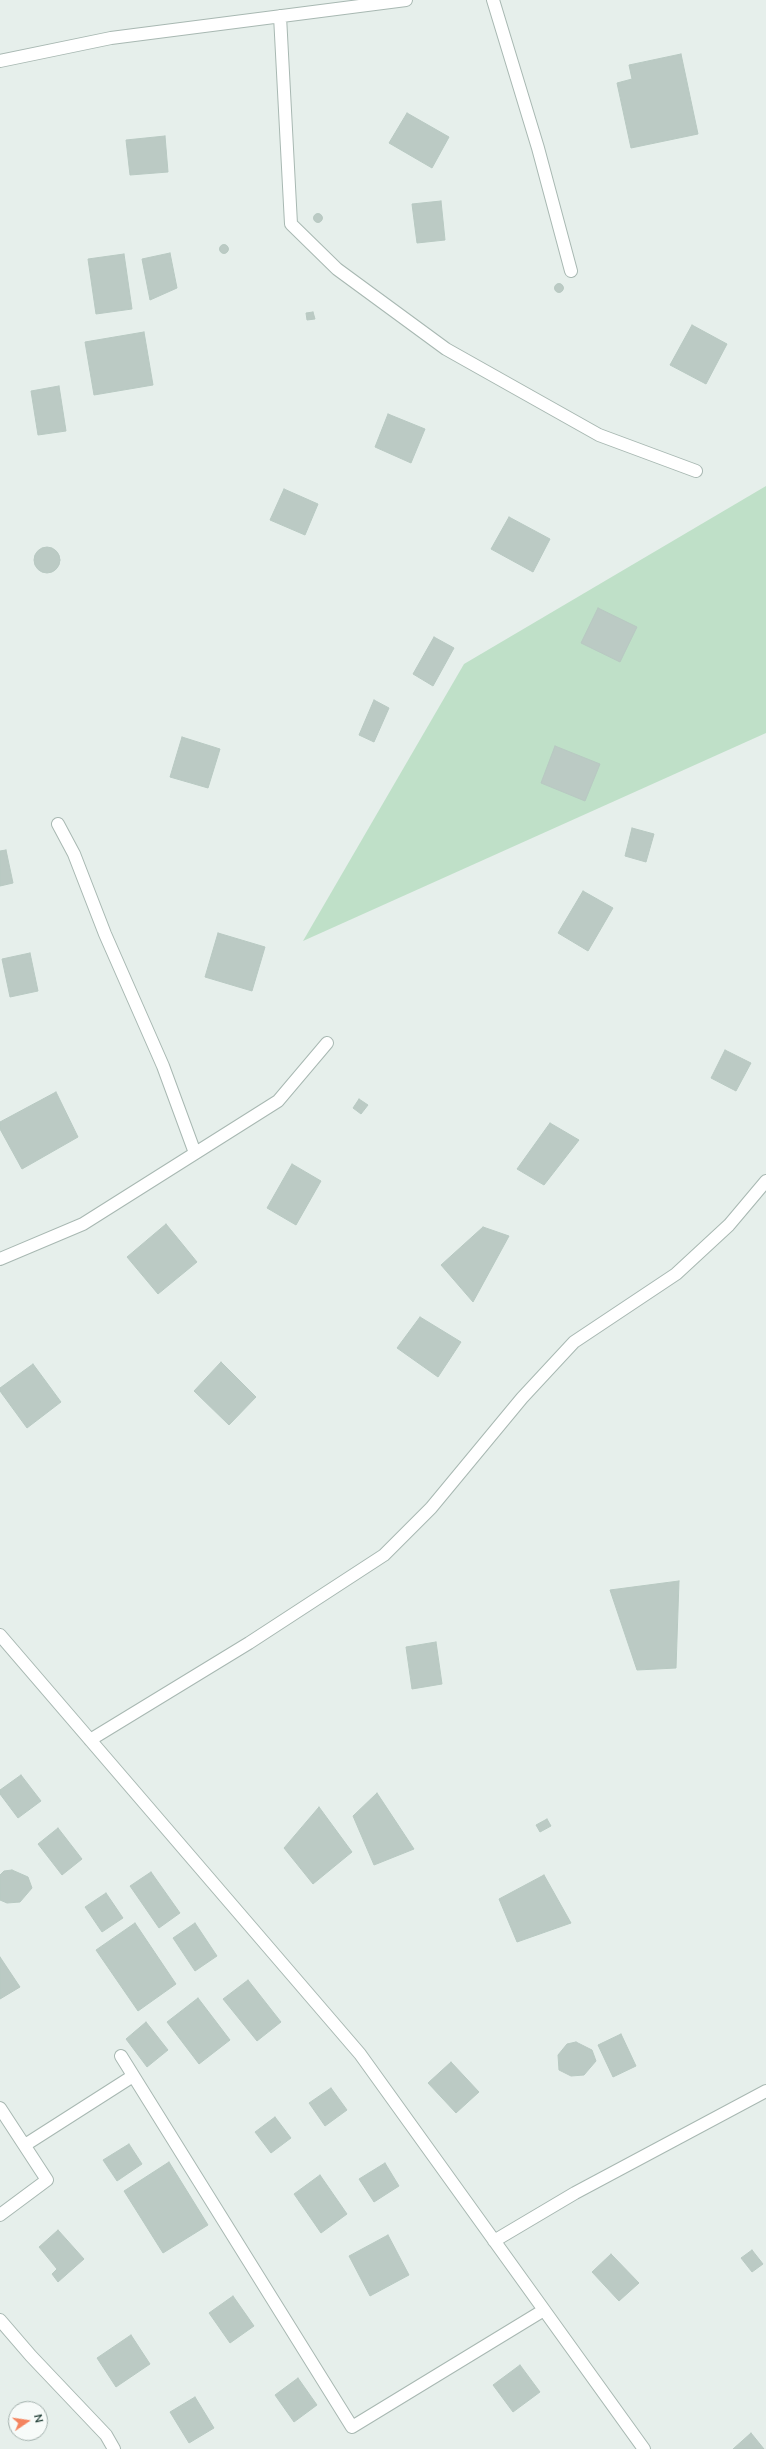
<!DOCTYPE html>
<html>
<head>
<meta charset="utf-8">
<style>
	body { margin:0 }
	#map { position:relative; width:766px; height:2449px; overflow:hidden; background:#e6efeb; font-family:Mulish,sans-serif }
	canvas { display:block }
	.north { position:absolute; left:8px; top:2401px; width:40px; height:40px; box-sizing:border-box; background:#f7fbf9; border:1px solid #a3b1ad; border-radius:50%; rotate:77deg; font-size:11px; font-weight:700; line-height:16px; text-align:center; color:#24423a }
	.north::after { content:''; display:block; margin:auto; width:14px; height:18px; background:#f4845f; clip-path:polygon(50% 0,100% 100%,50% 72%,0 100%) }
</style>
</head>
<body>
<div id="map">
<canvas width="766" height="2449"></canvas>
<div class="north">N</div>
</div>
<script>
const ctx = document.querySelector('canvas').getContext('2d');
ctx.lineJoin = 'round';
function fill(path, color) {
  ctx.fillStyle = color;
  ctx.fill(path, 'evenodd');
}
function poly(rows) {
  const path = new Path2D();
  for (const r of rows) {
    if (r.length === 3) {
      path.moveTo(r[0] + r[2], r[1]);
      path.arc(r[0], r[1], r[2], 0, 2 * Math.PI);
      continue;
    }
    path.moveTo(r[0], r[1]);
    for (let i = 2; i < r.length; i += 2) path.lineTo(r[i], r[i + 1]);
  }
  return path;
}
function stroke(path, color, width, dash) {
  ctx.strokeStyle = color;
  ctx.lineWidth = width;
  ctx.lineCap = dash ? 'butt' : 'round';
  ctx.setLineDash(dash || []);
  ctx.stroke(path);
}
fill(poly([
	[766,486,766,733,303,941,464,664]
]), '#bfe0c8');
const building = poly([
	[681,54,698,134,631,148,617,83,632,79,629,65,681,54],
	[407,113,449,137,432,168,389,143,407,113],
	[165,136,168,172,130,175,126,140,165,136],
	[441,201,445,240,417,243,412,204,441,201],
	[318,218,4.5],
	[224,249,4.5],
	[170,253,177,288,150,300,142,259,170,253],
	[124,254,132,309,96,314,88,259,124,254],
	[559,288,4.5],
	[313,312,315,319,307,320,306,313,313,312],
	[692,325,727,344,706,384,670,365,692,325],
	[144,332,153,385,94,395,85,342,144,332],
	[59,386,66,431,38,435,31,391,59,386],
	[388,414,425,429,411,463,375,447,388,414],
	[284,489,318,504,305,535,270,520,284,489],
	[509,517,550,539,533,572,491,549,509,517],
	[47,560,13],
	[598,608,637,627,620,662,581,643,598,608],
	[434,637,454,648,433,686,413,674,434,637],
	[374,700,389,708,374,742,359,735,374,700],
	[182,737,220,749,208,788,170,777,182,737],
	[555,746,600,764,585,801,541,783,555,746],
	[632,828,654,834,646,862,625,856,632,828],
	[6,850,13,883,0,886,0,851,6,850],
	[583,891,613,908,588,951,558,933,583,891],
	[218,933,265,947,252,991,205,977,218,933],
	[30,953,38,991,10,997,2,959,30,953],
	[725,1050,751,1063,736,1091,711,1078,725,1050],
	[56,1092,78,1137,22,1169,0,1129,0,1122,56,1092],
	[359,1099,368,1105,361,1114,353,1108,359,1099],
	[550,1123,579,1140,544,1185,517,1169,550,1123],
	[292,1164,321,1181,296,1225,267,1208,292,1164],
	[166,1224,197,1262,158,1294,127,1257,166,1224],
	[483,1227,509,1236,473,1302,441,1265,483,1227],
	[420,1317,461,1342,438,1377,397,1348,420,1317],
	[221,1362,256,1397,229,1425,194,1391,221,1362],
	[33,1364,61,1402,27,1428,0,1391,0,1388,33,1364],
	[679,1581,676,1668,637,1670,610,1590,679,1581],
	[436,1642,442,1684,412,1689,406,1647,436,1642],
	[21,1775,41,1801,18,1818,0,1794,0,1790,21,1775],
	[377,1793,414,1849,374,1865,353,1816,377,1793],
	[319,1807,352,1852,313,1884,284,1848,319,1807],
	[547,1819,551,1826,540,1832,536,1825,547,1819],
	[58,1828,82,1859,62,1875,38,1844,58,1828],
	[12,1870,28,1877,32,1888,20,1902,7,1903,0,1900,0,1875,4,1871,12,1870],
	[151,1872,180,1913,159,1928,130,1886,151,1872],
	[544,1875,571,1923,517,1942,499,1899,544,1875],
	[106,1893,123,1918,102,1932,85,1907,106,1893],
	[135,1923,176,1984,138,2011,96,1950,135,1923],
	[195,1923,217,1956,195,1971,173,1938,195,1923],
	[0,1957,20,1987,0,1999,0,1957],
	[248,1980,281,2022,257,2041,223,1999,248,1980],
	[198,1998,230,2040,199,2064,167,2022,198,1998],
	[146,2022,168,2050,147,2067,126,2039,146,2022],
	[621,2034,636,2066,613,2077,598,2045,621,2034],
	[576,2042,592,2050,596,2061,584,2075,571,2076,559,2070,558,2055,567,2044,576,2042],
	[451,2062,479,2092,456,2113,428,2083,451,2062],
	[331,2088,347,2110,325,2126,309,2103,331,2088],
	[275,2117,291,2138,271,2153,255,2132,275,2117],
	[129,2144,142,2164,117,2181,103,2160,129,2144],
	[169,2162,208,2225,163,2253,124,2191,169,2162],
	[385,2163,399,2186,374,2202,359,2179,385,2163],
	[320,2175,347,2214,321,2233,294,2194,320,2175],
	[58,2230,84,2259,58,2282,52,2274,57,2269,39,2247,58,2230],
	[388,2235,409,2275,370,2296,349,2256,388,2235],
	[752,2250,763,2264,752,2272,741,2258,752,2250],
	[611,2254,639,2283,619,2301,592,2272,611,2254],
	[233,2296,254,2326,230,2343,209,2313,233,2296],
	[131,2335,150,2364,116,2387,97,2358,131,2335],
	[520,2365,540,2392,513,2412,493,2385,520,2365],
	[298,2378,317,2405,294,2422,275,2395,298,2378],
	[195,2397,214,2428,189,2443,170,2412,195,2397],
	[751,2433,764,2449,733,2449,751,2433]
]);
fill(building, '#bbcac4');
stroke(building, '#b8c9c2', 1);
const street = poly([
	[493,0,538,148,571,271],
	[280,16,291,224,337,269,446,349,599,435,696,471],
	[0,61,111,38,406,0],
	[58,824,74,854,105,934,163,1066,195,1153],
	[0,1259,83,1224,278,1101,327,1043],
	[0,1635,360,2054,644,2449],
	[90,1740,249,1643,384,1555,431,1508,522,1398,574,1342,676,1274,729,1225,766,1181],
	[121,2056,352,2427,544,2310],
	[0,2108,47,2180,0,2215],
	[25,2145,133,2076],
	[494,2241,575,2193,766,2091],
	[0,2320,31,2356,106,2435,114,2449]
]);
stroke(street, '#a8b8b2', 14);
stroke(street, '#fff', 12);
</script>
</body>
</html>
